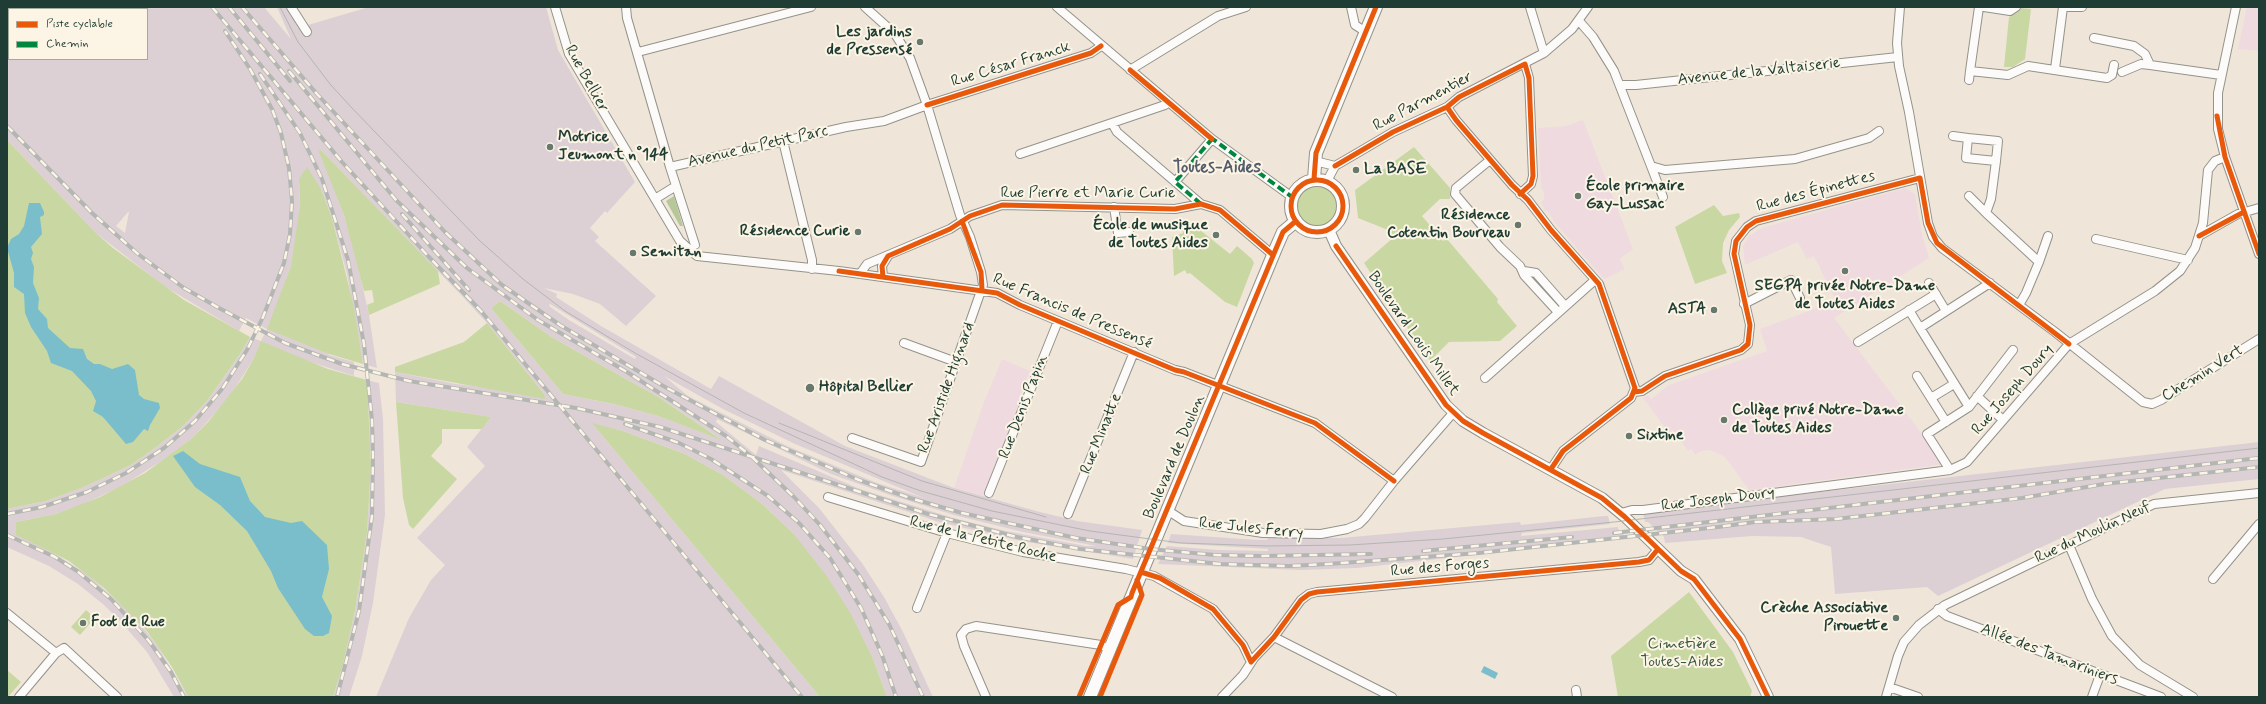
<!DOCTYPE html>
<html>
<head>
<meta charset="utf-8">
<style>
	body { margin:0 }
	#map { position:relative; width:2266px; height:704px; overflow:hidden; background:#efe6d9; font-family:Mynerve,sans-serif }
	canvas { display:block }
	.frame { position:absolute; inset:0; border:8px solid #1f3d34; pointer-events:none }
	.legend { position:absolute; left:8px; top:8px; width:140px; height:52px; box-sizing:border-box; background:#fcf5e5; border:1px solid #a4ab9e; margin:0; padding:5px 7px; list-style:none; font-size:12px; color:#1f3d34 }
	.legend li { display:flex; align-items:center; gap:8px; height:20px }
	.legend b { width:20px; border:1px solid #a4ab9e }
</style>
</head>
<body>
<div id="map">
<canvas width="2266" height="704"></canvas>
<div class="frame"></div>
<ul class="legend">
<li><b style="height:5px;background:#e8590c"></b>Piste cyclable</li>
<li><b style="height:5px;background:#00873e"></b>Chemin</li>
</ul>
</div>
<script>
const ctx = document.querySelector('canvas').getContext('2d');
ctx.lineJoin = 'round';
function fill(path, color) {
  ctx.fillStyle = color;
  ctx.fill(path, 'evenodd');
}
function poly(rows) {
  const path = new Path2D();
  for (const r of rows) {
    if (r.length === 3) {
      path.moveTo(r[0] + r[2], r[1]);
      path.arc(r[0], r[1], r[2], 0, 2 * Math.PI);
      continue;
    }
    path.moveTo(r[0], r[1]);
    for (let i = 2; i < r.length; i += 2) path.lineTo(r[i], r[i + 1]);
  }
  return path;
}
function stroke(path, color, width, dash) {
  ctx.strokeStyle = color;
  ctx.lineWidth = width;
  ctx.lineCap = dash ? 'butt' : 'round';
  ctx.setLineDash(dash || []);
  ctx.stroke(path);
}
function label(font, color, halo, rows, align = 'center') {
  ctx.font = font + ' Mynerve,sans-serif';
  ctx.lineWidth = 4;
  ctx.setLineDash([]);
  ctx.textBaseline = 'middle';
  ctx.strokeStyle = halo;
  ctx.fillStyle = color;
  for (const [text, x, y, turn = 0] of rows) {
    ctx.save();
    ctx.translate(x, y);
    ctx.rotate((+turn || 0) * Math.PI / 180);
    ctx.textAlign = isNaN(turn) ? turn : align;
    if (halo) ctx.strokeText(text, 0, 0);
    ctx.fillText(text, 0, 0);
    ctx.restore();
  }
}
fill(poly([
	[2247,7,2259,7,2259,51,2238,49],
	[1583,120,1633,249,1620,259,1625,269,1604,279,1554,222,1549,212,1545,211,1541,202,1544,200,1544,192,1541,188,1538,128,1566,126],
	[1905,188,1915,194,1922,234,1929,258,1834,318,1945,464,1749,490,1725,457,1710,450,1701,451,1695,455,1691,449,1688,451,1673,430,1669,433,1643,398,1648,395,1651,399,1669,385,1767,351,1760,329,1836,301,1814,256,1807,259,1798,242,1745,265,1743,246,1749,236,1762,228],
	[1002,359,1030,371,1020,395,1025,397,984,496,954,488,984,402]
]), '#efdae0');
fill(poly([
	[7,7,264,7,291,39,277,7,287,7,298,28,369,7,546,7,558,50,635,182,607,213,605,211,590,228,599,237,595,241,656,296,626,326,600,304,573,294,544,288,557,294,556,297,601,326,711,389,719,376,845,446,954,488,1036,511,1077,521,1142,530,1133,559,1021,541,939,522,781,470,819,508,862,563,884,597,903,632,933,697,887,697,873,659,793,533,761,503,723,475,685,454,623,431,593,424,820,697,376,697,409,618,431,580,445,565,417,538,485,466,467,447,491,417,396,402,395,372,456,384,544,394,487,323,462,296,320,149,344,215,356,257,369,315,377,368,363,364,347,274,332,218,321,189,299,179,300,206,297,237,291,266,281,294,329,355,354,362,354,376,298,358,261,342,253,360,226,402,191,439,166,458,122,486,79,506,56,514,16,522,45,548,87,574,135,617,158,647,188,697,174,697,147,652,121,622,104,605,78,584,49,566,7,547,7,509,46,501,84,487,131,465,155,448,183,426,207,401,240,354,250,337,261,341,267,329,246,318,239,331,164,286,96,233,7,140],
	[9,9,147,9,147,59,9,59],
	[128,212,129,212,125,233,116,226],
	[500,301,553,338,660,398,721,439,658,416,614,404,563,394,491,308],
	[550,304,633,355,636,357,635,359,569,320,549,306],
	[664,376,723,409,795,444,924,498,877,483,787,446,688,396],
	[717,419,831,474,893,496,954,515,1023,532,1096,546,1086,546,1006,531,953,518,860,489,759,446,756,455,716,422],
	[367,380,379,383,383,419,385,515,373,603,362,656,349,697,333,697,343,665,355,611,367,533,371,464],
	[2259,442,2259,479,2165,489,1938,596,1927,587,1835,594,1831,547,1801,537,1752,536,1665,543,1664,537,1648,522,1645,522,1643,512],
	[1604,516,1608,516,1610,524,1522,533,1521,536,1618,527,1618,529,1627,538,1357,568,1301,570,1158,564,1167,546,1218,550,1268,551,1268,549,1168,543,1171,534,1258,540,1267,540,1268,538,1341,538,1520,522,1521,525]
]), '#dcd0d5');
fill(poly([
	[2021,8,2031,9,2025,59,2013,67,2004,67,2009,17,2018,12],
	[7,140,96,233,113,248,184,300,250,337,240,354,207,401,183,426,155,448,131,465,84,487,46,501,7,509],
	[1414,147,1450,188,1450,199,1440,199,1422,216,1443,241,1447,239,1498,299,1497,302,1517,326,1500,341,1449,342,1430,361,1364,263,1394,237,1388,230,1358,218,1355,190],
	[320,149,438,271,440,284,369,315,367,305,374,302,372,290,364,291,344,215,319,152],
	[307,167,321,189,332,218,354,307,363,364,329,354,267,329,291,266,300,206,299,179],
	[1317,206,20],
	[1714,205,1723,216,1739,213,1740,217,1729,230,1723,243,1722,261,1727,273,1695,284,1675,227],
	[1195,226,1230,254,1237,246,1252,259,1254,263,1252,268,1237,307,1225,302,1190,273,1187,274,1185,270,1174,276,1172,237,1183,233,1182,230],
	[500,301,553,338,660,398,722,440,658,416,614,404,563,394,491,308],
	[487,323,544,394,545,399,395,372,395,367,464,342],
	[261,341,328,369,367,380,371,464,367,533,355,611,343,665,333,697,188,697,172,667,146,630,104,588,69,561,16,535,16,522,56,514,100,497,145,473,191,439,209,421,242,379,253,360],
	[396,402,491,417,482,429,442,429,442,443,431,456,457,479,413,529,409,525,403,498],
	[592,423,623,431,685,454,723,475,761,503,793,533,826,575,851,614,873,659,887,697,820,697],
	[1689,592,1733,652,1752,691,1750,697,1618,697,1611,656],
	[86,610,95,618,80,635,71,627],
	[7,670,21,682,8,697,7,697]
]), '#c9d8a2');
fill(poly([
	[674,196,683,226,680,226,666,201]
]), '#b6c89a');
fill(poly([
	[29,203,40,203,44,212,44,215,40,217,42,234,31,247,33,253,31,259,34,267,33,283,39,298,38,309,47,319,48,328,70,348,83,349,87,359,94,364,100,364,112,369,128,364,135,370,139,395,144,399,159,403,160,408,150,425,148,431,144,429,133,442,126,444,103,417,93,411,96,401,91,391,72,371,51,363,47,351,31,327,25,313,24,294,14,287,14,273,7,248,11,239,19,234,24,226],
	[183,451,200,464,240,477,250,501,265,517,291,523,302,521,327,545,329,569,322,597,332,616,329,633,323,636,314,636,305,629,278,588,271,571,247,531,220,505,195,487,173,456],
	[1484,666,1498,673,1495,679,1481,672]
]), '#7abecc');
const minor = poly([
	[291,7,307,32],
	[555,7,569,54,680,241,697,256,839,271,997,293,1020,305,1175,370,1184,372,1315,423,1394,481],
	[626,7,627,18,670,167,695,245],
	[1057,7,1212,139,1292,197],
	[1351,7,1355,25,1366,32],
	[1530,7,1544,53],
	[1900,7,1897,43,1899,66,1909,112,1928,223,1933,237,1942,248,2055,332,2143,402,2152,404,2161,400,2259,339],
	[1979,7,1970,71,2008,75,2028,66,2107,78,2112,75,2114,65],
	[1984,7,2010,11,2016,7],
	[2068,7,2082,7],
	[2236,7,2218,93,2218,129,2225,157,2259,254],
	[1579,21,1593,37,1614,71,1651,166,1665,170,1795,159,1869,138,1879,131],
	[2094,38,2134,46,2145,54,2150,65,2221,75],
	[638,52,811,7],
	[2055,69,2063,7],
	[1130,70,1218,16,1246,7],
	[2122,72,2141,64,2150,65],
	[1969,80,1970,71],
	[1620,85,1636,85,1898,57],
	[1447,107,1456,120,1512,185,1528,200,1551,230,1599,284,1635,388,1631,398,1563,451,1551,469],
	[1112,123,1117,132,1201,204],
	[1953,136,1968,138],
	[783,141,812,260,812,269],
	[1020,154,1165,105],
	[1490,160,1456,188,1455,194,1500,247,1520,266,1524,275,1558,312],
	[1315,161,1335,166],
	[1996,161,1966,158,1968,138,1998,141,1996,161,1991,199,1986,213,2039,262,2026,293,2019,305],
	[1651,166,1663,197],
	[670,167,846,127,884,121,930,104,1091,53,1101,46],
	[1327,181,1335,166,1359,152,1393,132,1447,107,1459,97,1544,53,1572,29,1588,7],
	[1175,182,1212,139],
	[1520,194,1531,184,1533,176,1529,78,1525,64],
	[1969,196,1986,213],
	[655,199,676,186],
	[1114,207,1118,233,1129,232],
	[2199,236,2238,214,2259,208],
	[2096,239,2188,260],
	[2039,262,2048,236],
	[1524,271,1536,273,1565,306],
	[860,274,867,264,950,229,970,216,1002,205,1175,209,1201,204,1220,210,1273,255],
	[883,277,882,266,888,256],
	[1929,283,1946,311],
	[1744,304,1791,280,1800,298],
	[1909,310,1920,328],
	[1858,342,1936,294],
	[904,343,956,362],
	[1917,376,1946,422],
	[1485,378,1595,280],
	[1634,392,1642,391,1665,376,1741,350,1748,344,1750,325,1734,254,1736,241,1747,227,1756,221,1920,178],
	[1977,396,2003,420],
	[1931,398,1954,384],
	[1969,407,1920,328,1990,283],
	[852,438,921,462,983,285,981,272,970,237,960,215,927,105,910,58,895,34,865,7],
	[1950,470,1927,434,1969,407,2013,350],
	[989,493,1058,321],
	[828,497,947,533,1023,552,1126,569,1154,576,1213,609,1243,645,1251,662],
	[1167,510,1184,521,1263,533,1321,534,1347,529,1359,524,1365,518,1394,481,1453,413],
	[1621,513,1632,510,1643,510,1950,470,1967,462,2069,344,2155,291,2180,271,2195,248,2203,223,2208,170,2215,161,2225,157],
	[1068,514,1134,352],
	[2069,545,2092,599,2112,636,2140,665,2193,697],
	[2213,579,2259,524],
	[917,608,947,533],
	[1938,609,1947,616,2161,697],
	[7,613,56,653],
	[1274,637,1392,697],
	[1889,687,1918,697],
	[1576,690,1577,697],
	[19,697,56,653,64,648,117,697],
	[986,697,964,646,961,635,966,629,976,626,1101,645,1109,649],
	[1222,697,1243,675,1254,658,1274,637,1301,600,1309,594,1317,592,1639,562,1649,560,1658,549],
	[1886,697,1898,656,1904,642,1919,625,1945,605,2154,504,2259,493],
	[2092,697,2100,675]
]);
const tertiary = poly([
	[1329,230,1336,246,1446,405,1463,421,1483,433,1602,498,1625,517,1681,571,1694,579,1740,639,1768,697]
]);
const primary = poly([
	[1314,179,1316,153,1376,7],
	[1317,206,26],
	[1090,697,1276,248,1283,232,1296,221]
]);
stroke(minor, '#93938b', 10);
stroke(tertiary, '#93938b', 12);
stroke(primary, '#93938b', 14);
stroke(minor, '#fdfbf9', 8);
stroke(tertiary, '#fdfbf9', 10);
stroke(primary, '#fdfbf9', 12);
stroke(poly([
	[280,7,298,42,330,84,351,107,480,241,523,279,565,311,635,353,744,413,882,477,921,491,992,511,1090,531,1181,543,1267,546,1350,545,1443,539,1614,522,2259,448],
	[779,423,922,481,1046,517]
]), '#b4b6b3', 1);
const rail = poly([
	[212,7,342,162,428,256,481,311,802,697],
	[229,7,290,81],
	[242,7,317,94,445,232,502,285,560,325,665,387,765,440,859,480,910,498,962,513,1076,538,1150,549,1215,555,1261,556,1371,554],
	[289,71,396,200,467,268,538,320,627,372,726,436,752,457,794,497,820,525,858,574,889,624,923,697],
	[260,74,300,133,322,179,348,260,364,344,372,420,373,455,372,516,359,611,337,697],
	[7,126,92,213,138,254,184,288,219,308,285,343,342,364,409,381,576,408,660,427,928,514,1017,537,1080,549,1220,564,1289,566,1328,564,1479,553,1718,527,1755,522,1836,519,2022,498,2104,484,2259,467],
	[402,214,469,290],
	[625,424,679,443,711,459,768,496,799,523,830,558,861,608,882,655,896,697],
	[7,514,42,507,87,492,126,473,164,448,195,421,222,389,247,350,263,317,284,263,290,234,292,201,289,168,281,133,272,109,250,69,225,31],
	[1614,533,2259,458],
	[7,535,55,557,77,571,111,599,149,641,171,672,184,697],
	[1423,551,1572,537]
]);
stroke(rail, '#b4b6b3', 4);
stroke(rail, '#fcf5e5', 2.5, [8]);
stroke(poly([
	[1210,137,1292,197],
	[1201,204,1175,182,1212,139]
]), '#00873e', 4, [8, 4]);
stroke(poly([
	[1130,70,1212,139],
	[927,105,1091,53,1101,46],
	[1447,107,1456,120,1512,185,1528,200,1551,230,1599,284,1635,388,1631,398,1563,451,1551,469],
	[2217,116,2225,157,2259,254],
	[1335,166,1393,132,1447,107,1459,97,1525,64,1529,78,1533,176,1531,184,1520,194],
	[1314,179,1316,153,1376,7],
	[1317,206,26],
	[962,221,981,272,982,290],
	[2199,236,2244,212],
	[1336,246,1446,405,1463,421,1483,433,1602,498,1625,517,1681,571,1694,579,1740,639,1768,697],
	[839,271,997,293,1020,305,1175,370,1184,372,1315,423,1394,481],
	[883,277,882,266,888,256,950,229,970,216,1002,205,1175,209,1201,204,1220,210,1273,255],
	[1634,392,1642,391,1665,376,1741,350,1748,344,1750,325,1734,254,1736,241,1747,227,1756,221,1920,178,1928,223,1937,243,2069,344],
	[1141,572,1160,578,1213,609,1243,645,1251,662],
	[1251,662,1274,637,1301,600,1309,594,1317,592,1639,562,1649,560,1658,549],
	[1079,697,1118,605,1131,597,1132,593,1283,232,1296,221],
	[1100,697,1142,595,1137,580]
]), '#e8590c', 5);
for (const [x, y, r, color] of [
	[920,42,4,"#68786e"],
	[550,147,4,"#68786e"],
	[1356,170,4,"#68786e"],
	[1578,196,4,"#68786e"],
	[1518,225,4,"#68786e"],
	[858,232,4,"#68786e"],
	[1216,235,4,"#68786e"],
	[633,253,4,"#68786e"],
	[1845,271,4,"#68786e"],
	[1714,310,4,"#68786e"],
	[810,388,5,"#68786e"],
	[1724,420,4,"#68786e"],
	[1629,436,4,"#68786e"],
	[1896,618,4,"#68786e"],
	[83,623,4,"#68786e"]
]) {
  const dot = new Path2D();
  dot.arc(x, y, r, 0, 2 * Math.PI);
  ctx.fillStyle = color;
  ctx.fill(dot);
  stroke(dot, '#fcf5e5', 1.5);
}
label('bold 16px', '#1f3d34', '#fcf5e5', [
	["Les jardins",912,33,"right"],
	["de Pressensé",912,51,"right"],
	["Motrice",558,138],
	["Jeumont n°144",558,156],
	["La BASE",1364,170],
	["École primaire",1586,187],
	["Gay-Lussac",1586,205],
	["Résidence",1510,216,"right"],
	["Cotentin Bourveau",1510,234,"right"],
	["École de musique",1208,226,"right"],
	["de Toutes Aides",1208,244,"right"],
	["Résidence Curie",850,232,"right"],
	["Semitan",641,253],
	["SEGPA privée Notre-Dame",1845,287,"center"],
	["de Toutes Aides",1845,305,"center"],
	["ASTA",1706,310,"right"],
	["Hôpital Bellier",819,388],
	["Collège privé Notre-Dame",1732,411],
	["de Toutes Aides",1732,429],
	["Sixtine",1637,436],
	["Crèche Associative",1888,609,"right"],
	["Pirouette",1888,627,"right"],
	["Foot de Rue",91,623]
], 'left');
label('16px', '#1f3d34', '#fcf5e5', [
	["Rue César Franck",1011,65,-17],
	["Avenue de la Valtaiserie",1759,72,-6],
	["Rue Bellier",586,79,61],
	["Rue Parmentier",1423,102,-28],
	["Avenue du Petit Parc",758,147,-13],
	["Rue des Épinettes",1816,192,-15],
	["Rue Pierre et Marie Curie",1088,194],
	["Rue Francis de Pressensé",1072,312,23],
	["Boulevard Louis Millet",1413,334,55],
	["Chemin Vert",2203,374,-32],
	["Rue Aristide Hignard",947,388,-70],
	["Rue Joseph Doury",2013,390,-49],
	["Rue Denis Papin",1024,407,-69],
	["Rue Minatte",1102,434,-68],
	["Boulevard de Doulon",1175,457,-67],
	["Rue Joseph Doury",1718,500,-7],
	["Rue Jules Ferry",1251,529,6],
	["Rue du Moulin Neuf",2093,533,-25],
	["Rue de la Petite Roche",983,540,14],
	["Rue des Forges",1440,568,-5],
	["Allée des Tamariniers",2049,655,21]
]);
label('16px', '#3b5a41', '#fcf5e5', [
	["Cimetière",1682,645],
	["Toutes-Aides",1682,663]
]);
label('bold 17px', '#555d6c', '#fcf5e5', [
	["Toutes-Aides",1217,168]
]);
</script>
</body>
</html>
